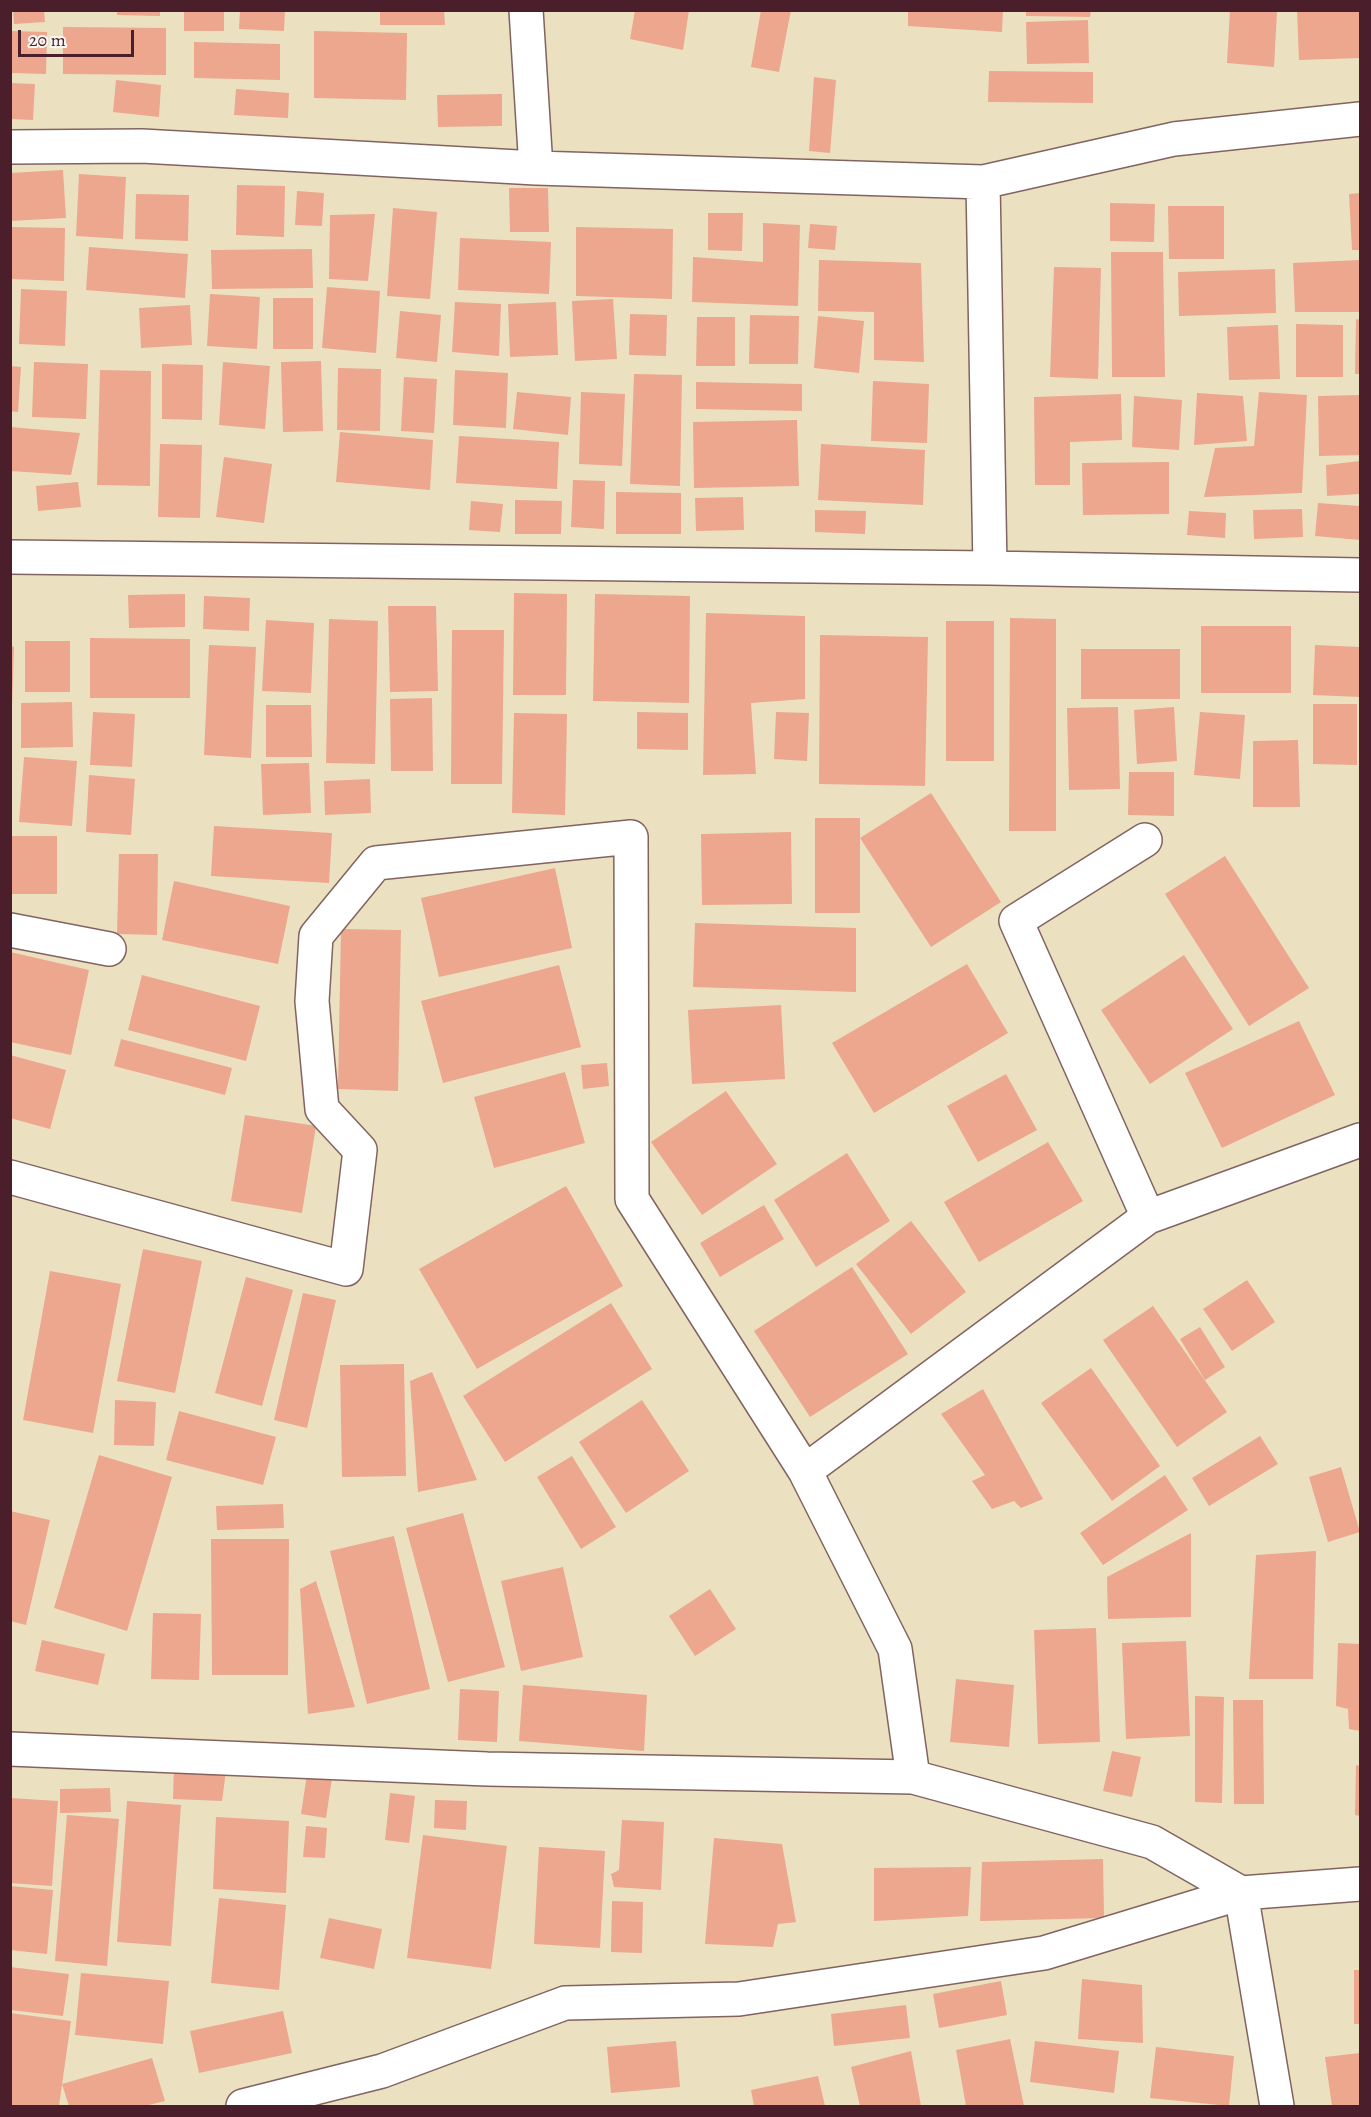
<!DOCTYPE html>
<html>
<head>
<meta charset="utf-8">
<style>
	body { margin:0 }
	#map { position:relative; width:1371px; height:2117px; overflow:hidden; background:#ebe1c1; font-family:Alegreya,serif }
	canvas { display:block }
	.frame { position:absolute; inset:0; border:12px solid #4a1f2b; pointer-events:none }
	.scale { position:absolute; left:18px; top:30px; width:116px; height:27px; box-sizing:border-box; border:3px solid #4a1f2b; border-top:0; padding-left:8px; font-size:18px; line-height:21px; white-space:nowrap; color:#4a1f2b; -webkit-text-stroke:4px #f6f6f2; paint-order:stroke }
</style>
</head>
<body>
<div id="map">
<canvas width="1371" height="2117"></canvas>
<div class="frame"></div>
<div class="scale">20 m</div>
</div>
<script>
const ctx = document.querySelector('canvas').getContext('2d');
ctx.lineJoin = 'round';
function fill(path, color) {
  ctx.fillStyle = color;
  ctx.fill(path, 'evenodd');
}
function poly(rows) {
  const path = new Path2D();
  for (const r of rows) {
    path.moveTo(r[0], r[1]);
    for (let i = 2; i < r.length; i += 2) path.lineTo(r[i], r[i + 1]);
  }
  return path;
}
function stroke(path, color, width, dash) {
  ctx.strokeStyle = color;
  ctx.lineWidth = width;
  ctx.lineCap = dash ? 'butt' : 'round';
  ctx.setLineDash(dash || []);
  ctx.stroke(path);
}
fill(poly([
	[13,10,44,10,45,22,14,24],
	[117,10,160,10,160,16,117,15],
	[184,10,224,10,224,31,184,31],
	[240,10,285,10,284,31,239,29],
	[380,10,444,10,445,25,380,25],
	[635,10,689,10,683,50,630,39],
	[761,10,791,10,779,72,751,67],
	[908,10,1003,10,1002,32,908,26],
	[1026,10,1091,10,1090,17,1026,16],
	[1230,10,1277,12,1274,67,1227,63],
	[1297,10,1359,10,1360,58,1299,60],
	[1088,20,1089,63,1027,64,1026,22],
	[63,27,166,28,166,75,63,74],
	[10,31,47,32,46,74,10,73],
	[314,31,407,33,406,100,314,98],
	[194,42,280,44,280,80,194,78],
	[989,71,1093,72,1093,103,988,102],
	[814,77,836,80,830,153,809,151],
	[116,80,161,85,159,117,113,112],
	[10,83,35,84,33,120,10,119],
	[236,89,289,93,288,118,234,115],
	[502,94,502,126,438,127,437,95],
	[63,170,66,218,10,221,10,173],
	[79,174,126,177,123,239,76,236],
	[237,185,285,186,284,237,236,235],
	[509,188,548,188,549,232,510,232],
	[297,191,324,193,322,226,295,225],
	[1360,193,1360,250,1352,250,1349,194],
	[136,194,189,195,188,241,135,239],
	[1110,203,1155,204,1154,242,1110,241],
	[1168,206,1224,206,1224,259,1169,259],
	[393,208,437,212,430,299,387,296],
	[708,213,743,213,742,251,708,250],
	[375,214,368,281,329,279,330,215],
	[763,223,800,225,798,306,692,302,693,257,763,262],
	[810,224,837,226,835,250,808,248],
	[10,227,65,228,64,281,10,279],
	[576,227,673,229,672,299,576,296],
	[460,238,551,242,549,294,458,290],
	[89,247,188,254,185,298,86,290],
	[312,249,313,288,212,289,211,250],
	[1111,252,1163,252,1165,377,1112,377],
	[819,260,921,263,924,362,874,360,874,312,818,311],
	[1360,260,1360,312,1295,312,1293,263],
	[1054,267,1101,268,1098,379,1050,377],
	[1275,269,1276,313,1179,316,1178,272],
	[327,287,380,291,376,353,322,348],
	[21,289,67,291,65,346,19,344],
	[210,294,260,297,257,349,207,346],
	[273,298,313,298,313,349,273,349],
	[613,299,617,359,575,361,572,301],
	[455,302,501,304,499,356,452,352],
	[556,302,558,355,510,357,508,304],
	[190,305,192,345,141,348,139,308],
	[400,311,441,315,437,362,396,358],
	[630,314,667,315,666,356,629,355],
	[750,315,799,316,798,364,749,364],
	[818,316,864,321,859,373,814,368],
	[697,317,735,317,735,366,696,366],
	[1356,319,1360,320,1360,374,1355,374],
	[1296,324,1343,325,1343,377,1296,377],
	[1278,325,1280,379,1229,380,1227,327],
	[321,361,323,431,283,432,281,362],
	[34,362,88,364,86,419,32,417],
	[223,362,270,366,265,429,219,425],
	[162,364,203,365,202,420,162,419],
	[10,366,21,367,18,412,10,411],
	[338,368,381,369,380,431,337,430],
	[100,370,151,371,150,486,97,485],
	[455,370,508,373,506,428,453,425],
	[634,374,682,375,680,486,630,484],
	[404,377,437,379,434,433,401,431],
	[873,381,929,384,927,443,871,441],
	[696,382,802,384,802,411,696,409],
	[517,392,571,397,568,435,513,429],
	[581,392,625,394,622,466,579,464],
	[1259,392,1307,395,1302,493,1204,497,1215,448,1254,446],
	[1197,393,1243,396,1247,441,1194,445],
	[1121,394,1122,440,1070,442,1070,485,1035,485,1034,397],
	[1360,395,1360,455,1319,456,1318,396],
	[1134,396,1182,400,1179,450,1132,447],
	[797,420,799,486,694,488,693,422],
	[10,427,80,433,71,475,10,471],
	[340,432,433,440,430,490,336,482],
	[459,436,559,442,557,489,456,483],
	[160,444,202,445,200,518,158,517],
	[821,444,925,450,923,505,818,500],
	[224,457,272,464,264,523,216,517],
	[1360,461,1360,494,1327,496,1326,465],
	[1169,462,1169,514,1083,515,1082,463],
	[573,480,605,481,604,529,571,527],
	[78,482,81,507,38,511,36,486],
	[616,492,681,493,681,534,616,534],
	[743,497,744,530,696,531,695,498],
	[515,500,562,501,561,534,515,534],
	[471,501,503,504,500,532,469,530],
	[1318,503,1360,506,1360,540,1315,536],
	[1302,509,1303,537,1254,539,1253,510],
	[815,510,866,511,865,534,815,532],
	[1189,511,1226,513,1225,538,1187,535],
	[514,593,567,594,566,695,513,695],
	[185,594,185,627,129,628,128,595],
	[595,594,690,596,689,703,593,701],
	[204,596,250,598,249,631,203,629],
	[388,606,436,606,438,691,390,692],
	[706,613,805,616,805,699,751,703,756,774,703,775],
	[1010,618,1056,619,1056,831,1009,831],
	[329,619,378,621,375,764,326,763],
	[266,620,314,623,311,693,262,691],
	[946,621,994,621,994,761,946,761],
	[1201,626,1291,626,1291,693,1201,693],
	[452,630,504,630,502,784,451,784],
	[820,635,928,637,925,786,819,784],
	[90,638,190,639,190,698,90,698],
	[25,641,70,641,70,692,25,692],
	[209,645,256,647,251,758,204,755],
	[1315,645,1360,647,1360,697,1313,695],
	[10,646,14,647,12,706,10,706],
	[1081,649,1180,649,1180,699,1081,699],
	[432,698,433,771,391,771,390,699],
	[72,702,73,747,21,748,21,703],
	[1313,704,1357,704,1357,765,1313,764],
	[266,705,311,705,312,757,266,757],
	[1118,707,1120,789,1069,790,1067,708],
	[1174,707,1177,761,1137,764,1134,710],
	[93,712,135,714,132,767,90,765],
	[637,712,688,713,688,750,637,749],
	[776,712,809,713,807,761,774,759],
	[1200,712,1245,715,1240,779,1194,775],
	[514,713,567,714,565,815,512,813],
	[1298,740,1300,807,1253,807,1253,741],
	[24,757,77,761,72,826,19,822],
	[309,763,311,813,263,815,261,764],
	[1129,772,1174,772,1174,816,1128,815],
	[89,775,135,779,131,835,86,832],
	[370,779,371,813,325,815,324,781],
	[931,793,1001,902,931,947,860,838],
	[815,818,860,818,860,913,815,913],
	[214,826,332,833,329,883,211,876],
	[791,832,792,904,702,905,701,834],
	[10,836,57,836,57,894,10,894],
	[119,854,158,854,157,935,117,934],
	[1225,856,1309,988,1249,1026,1165,894],
	[555,868,572,948,439,977,421,898],
	[174,881,290,906,278,964,162,940],
	[695,923,856,928,856,992,693,987],
	[341,929,401,930,398,1091,338,1089],
	[10,952,89,970,71,1055,10,1042],
	[1184,955,1233,1029,1150,1084,1101,1010],
	[967,964,1008,1033,874,1113,832,1043],
	[559,965,581,1047,443,1083,421,1001],
	[142,975,260,1006,246,1061,128,1030],
	[781,1005,785,1079,692,1084,688,1010],
	[1299,1021,1335,1095,1222,1148,1185,1073],
	[121,1039,232,1068,225,1095,114,1066],
	[10,1055,66,1070,50,1129,10,1118],
	[607,1063,609,1086,583,1089,581,1065],
	[565,1072,585,1143,494,1168,474,1097],
	[1006,1074,1037,1130,978,1162,947,1106],
	[726,1091,777,1164,702,1215,651,1142],
	[245,1115,316,1126,302,1213,231,1201],
	[1048,1142,1083,1201,979,1262,944,1202],
	[847,1153,890,1221,816,1267,774,1200],
	[566,1186,623,1286,477,1369,419,1269],
	[764,1205,784,1239,720,1277,700,1243],
	[911,1221,966,1292,911,1334,856,1264],
	[143,1249,202,1261,175,1393,117,1381],
	[852,1267,908,1354,810,1417,754,1331],
	[50,1271,121,1284,93,1433,23,1420],
	[246,1277,293,1290,262,1406,215,1393],
	[1247,1280,1275,1322,1232,1351,1203,1309],
	[303,1293,336,1300,307,1428,274,1420],
	[611,1303,652,1369,505,1462,463,1396],
	[1153,1306,1227,1412,1177,1447,1103,1340],
	[1200,1327,1225,1367,1205,1380,1180,1339],
	[404,1364,406,1476,342,1477,340,1365],
	[1091,1368,1160,1466,1112,1501,1041,1403],
	[432,1372,477,1480,418,1492,410,1381],
	[983,1389,1043,1499,1021,1508,1014,1501,992,1509,972,1481,985,1475,941,1414],
	[115,1400,156,1402,154,1446,114,1445],
	[642,1400,689,1471,626,1513,579,1442],
	[179,1411,276,1437,263,1485,166,1460],
	[1260,1436,1278,1464,1209,1506,1192,1478],
	[99,1455,172,1477,127,1631,54,1608],
	[572,1456,616,1527,581,1549,537,1477],
	[1341,1467,1360,1532,1328,1542,1309,1477],
	[1165,1475,1188,1510,1103,1565,1080,1533],
	[283,1504,284,1528,217,1530,216,1506],
	[10,1511,50,1520,26,1625,10,1621],
	[463,1513,505,1667,448,1682,406,1528],
	[1191,1533,1191,1617,1108,1619,1107,1577],
	[394,1536,430,1689,367,1704,330,1551],
	[211,1539,289,1539,288,1675,212,1675],
	[1316,1551,1313,1679,1249,1679,1256,1555],
	[563,1567,583,1657,521,1671,501,1581],
	[316,1581,355,1707,308,1714,300,1589],
	[710,1589,736,1629,695,1656,669,1616],
	[153,1613,201,1614,199,1680,151,1679],
	[1096,1628,1100,1742,1038,1744,1034,1630],
	[42,1640,105,1654,98,1685,35,1671],
	[1186,1641,1190,1736,1126,1739,1122,1643],
	[1338,1643,1360,1644,1360,1731,1349,1729,1348,1709,1336,1706],
	[956,1679,1014,1685,1009,1747,950,1742],
	[523,1685,647,1695,644,1751,519,1741],
	[460,1689,499,1691,497,1742,458,1740],
	[1195,1696,1224,1697,1222,1803,1195,1802],
	[1233,1700,1263,1700,1264,1804,1234,1804],
	[1112,1751,1141,1757,1132,1797,1103,1791],
	[174,1765,226,1771,222,1801,173,1799],
	[1356,1765,1360,1766,1360,1816,1355,1815],
	[307,1774,332,1778,326,1818,301,1814],
	[110,1788,111,1812,60,1813,60,1789],
	[390,1793,415,1796,409,1843,385,1840],
	[10,1798,58,1801,52,1886,10,1883],
	[435,1800,467,1801,466,1830,434,1828],
	[127,1801,181,1805,171,1946,117,1942],
	[67,1815,119,1819,107,1966,55,1961],
	[216,1817,289,1821,286,1893,213,1889],
	[622,1820,664,1822,661,1890,614,1887,611,1874,619,1870],
	[306,1826,327,1828,325,1858,303,1857],
	[423,1835,507,1846,491,1969,407,1958],
	[714,1838,782,1844,796,1922,778,1924,773,1947,705,1944],
	[539,1847,605,1851,600,1948,534,1944],
	[1103,1859,1104,1918,980,1921,982,1862],
	[971,1867,968,1916,874,1921,874,1868],
	[10,1886,53,1890,47,1954,10,1950],
	[219,1898,286,1905,279,1990,211,1983],
	[612,1901,643,1902,642,1953,611,1952],
	[329,1918,382,1929,374,1969,320,1958],
	[10,1967,69,1974,63,2016,10,2010],
	[1354,1970,1360,1970,1360,2024,1354,2024],
	[81,1973,169,1981,163,2044,75,2035],
	[1082,1979,1142,1985,1143,2043,1078,2039],
	[1001,1981,1007,2015,939,2028,933,1994],
	[906,2005,910,2038,834,2046,831,2014],
	[283,2011,292,2053,199,2073,190,2031],
	[10,2013,71,2021,59,2106,10,2106],
	[1010,2039,1024,2106,966,2106,956,2050],
	[676,2041,680,2087,611,2093,607,2047],
	[1035,2041,1119,2051,1114,2093,1030,2082],
	[1156,2047,1234,2056,1229,2106,1150,2098],
	[911,2051,921,2106,860,2106,851,2067],
	[1360,2053,1360,2106,1332,2106,1325,2057],
	[152,2058,165,2101,145,2106,69,2106,62,2084],
	[818,2076,825,2106,754,2106,751,2090]
]), '#eca78e');
const minor = poly([
	[526,10,536,168],
	[10,147,142,146,536,168,983,182,1174,139,1360,119],
	[983,182,990,568],
	[10,557,990,568,1360,575],
	[1145,840,1016,921,1148,1217],
	[10,930,109,949],
	[10,1177,346,1269,360,1150,322,1109,312,1001,316,936,376,863,631,837,632,1199,805,1471,895,1649,913,1777],
	[805,1471,1148,1217,1360,1140],
	[10,1749,487,1769,913,1777,1152,1842,1241,1893],
	[243,2106,382,2071,565,2003,739,1999,1044,1953,1241,1893]
]);
const tertiary = poly([
	[1277,2106,1241,1893,1360,1884]
]);
stroke(minor, '#826360', 36);
stroke(tertiary, '#826360', 36);
stroke(minor, '#fff', 33);
stroke(tertiary, '#fff', 33);
</script>
</body>
</html>
